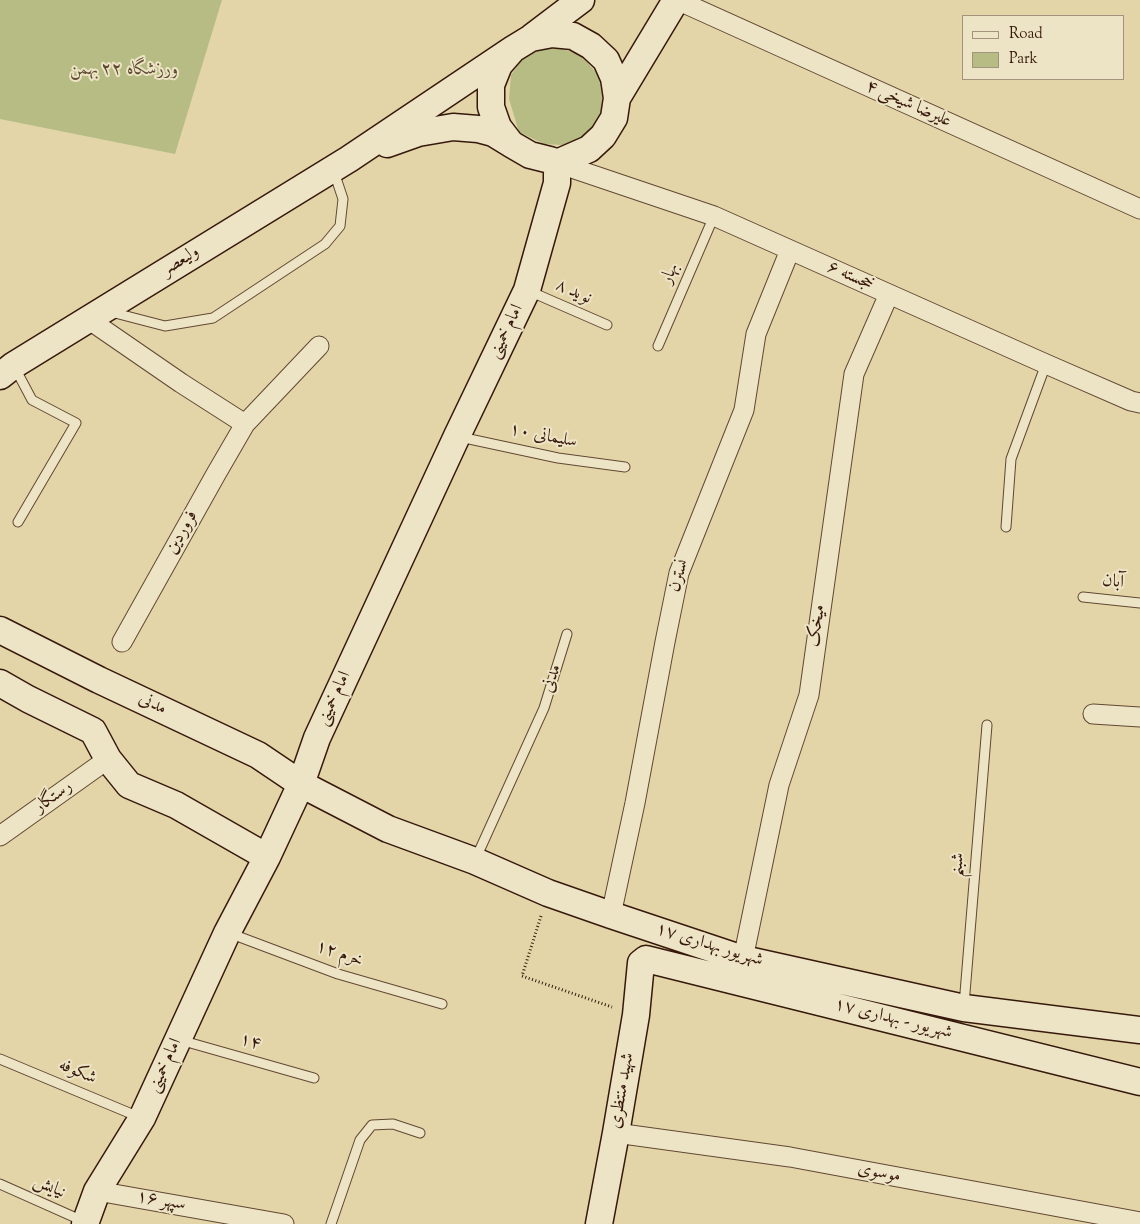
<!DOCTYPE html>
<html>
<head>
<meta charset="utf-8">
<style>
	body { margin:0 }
	#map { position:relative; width:1140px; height:1224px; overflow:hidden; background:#e3d5a8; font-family:"Sorts Mill Goudy",serif }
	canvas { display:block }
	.legend { position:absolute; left:962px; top:15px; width:162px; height:65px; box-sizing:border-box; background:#ede4c6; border:1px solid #a4937c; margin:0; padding:6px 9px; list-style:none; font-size:15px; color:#37190c }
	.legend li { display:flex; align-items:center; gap:10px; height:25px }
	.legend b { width:25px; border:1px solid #a4937c }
</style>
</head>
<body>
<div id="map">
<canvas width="1140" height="1224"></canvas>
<ul class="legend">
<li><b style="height:6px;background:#ede4c6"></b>Road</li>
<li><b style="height:14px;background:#b7bc85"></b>Park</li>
</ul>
</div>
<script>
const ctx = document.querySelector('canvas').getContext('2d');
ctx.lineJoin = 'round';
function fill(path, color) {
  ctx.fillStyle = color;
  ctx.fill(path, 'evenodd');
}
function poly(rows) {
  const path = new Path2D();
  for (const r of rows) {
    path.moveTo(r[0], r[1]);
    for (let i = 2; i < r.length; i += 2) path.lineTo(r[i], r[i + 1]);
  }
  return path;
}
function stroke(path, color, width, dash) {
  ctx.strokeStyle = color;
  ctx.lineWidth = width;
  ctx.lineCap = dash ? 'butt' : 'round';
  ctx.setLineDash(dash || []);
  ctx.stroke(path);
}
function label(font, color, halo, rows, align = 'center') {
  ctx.font = font + ' "Sorts Mill Goudy",Amiri,serif';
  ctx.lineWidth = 4;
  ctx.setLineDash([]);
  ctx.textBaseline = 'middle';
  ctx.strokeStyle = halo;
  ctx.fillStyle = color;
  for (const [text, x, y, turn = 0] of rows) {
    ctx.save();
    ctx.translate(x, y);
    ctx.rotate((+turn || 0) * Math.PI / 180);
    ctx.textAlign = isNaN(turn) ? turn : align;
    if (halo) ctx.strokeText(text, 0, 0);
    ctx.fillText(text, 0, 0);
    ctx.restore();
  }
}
fill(poly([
	[0,0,222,0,175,154,0,119],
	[556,47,581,55,599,76,602,96,601,119,582,141,561,145,544,144,519,132,509,99,511,75,527,53]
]), '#b7bc85');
const lane = poly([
	[529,291,607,325],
	[111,312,165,326,213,318,325,244,340,226,343,199,334,172],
	[658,346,714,216],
	[15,368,32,400,76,423,18,522],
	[460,437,558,458,625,467],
	[1006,527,1011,459,1046,364],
	[1083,597,1140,603],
	[476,858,544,708,567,634],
	[229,933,338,974,442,1004],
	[964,1005,987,725],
	[180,1040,314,1078],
	[0,1059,139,1117],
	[0,1184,83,1221],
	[331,1224,360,1140,372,1125,393,1124,420,1133]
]);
const street = poly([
	[677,0,1140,209],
	[557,163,714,216,1046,364,1131,401,1140,403],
	[88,319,181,383,245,424],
	[122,642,216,474,245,424,319,346],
	[1093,714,1140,717],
	[0,836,108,759],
	[611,915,635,803,665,642,679,573,744,410,756,334,790,250],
	[743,959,779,785,809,695,854,374,889,294],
	[616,1133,790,1157,1140,1222],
	[97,1191,284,1224]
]);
const secondary = poly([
	[532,37,581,0],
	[617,98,614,78,606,60,591,46,573,36,552,34,531,38,513,49,499,65,491,85,491,107,498,127,511,144,530,155,550,160,557,163,589,149,603,136,614,118,617,98,676,0],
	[387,144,418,133,453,127,478,129,493,133,511,144],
	[0,376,14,365,349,159,513,49],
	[0,630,99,680,258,755,301,784,388,829,475,861,548,893,611,915,743,959,964,1008,1140,1030],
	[0,683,28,699,93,731,108,759,129,785,176,805,267,857],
	[85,1224,97,1191,142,1118,227,933,267,857,301,784,317,738,457,436,527,290,557,183,557,163],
	[599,1224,616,1133,636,1015,641,963,646,959,1140,1082]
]);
stroke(lane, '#624833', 11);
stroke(street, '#624833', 21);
stroke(secondary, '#37190c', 29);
stroke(poly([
	[541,916,522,976,612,1007]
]), '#37190c', 3, [1, 2.5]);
stroke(lane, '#ede4c6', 9);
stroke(street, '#ede4c6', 19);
stroke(secondary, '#ede4c6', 26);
label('italic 18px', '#5d4a30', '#ede4c6', [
	["ورزشگاه ۲۲ بهمن",124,71]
]);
label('18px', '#37190c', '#ede4c6', [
	["علیرضا شیخی ۴",908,105,24],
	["ولیعصر",181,262,-32],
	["بهار",671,274,-67],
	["خجسته ۶",850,277,24],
	["نوید ۸",573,293,24],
	["امام خمینی",507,332,-64],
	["سلیمانی ۱۰",543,437,11],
	["فروردین",183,533,-61],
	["نسترن",680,576,-74],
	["آبان",1113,583,6],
	["میخک",818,626,-82],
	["مدنی",553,679,-72],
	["امام خمینی",335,699,-65],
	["مدنی",152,705,26],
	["رستگار",54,798,-36],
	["شبنم",959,865,-85],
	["۱۷ شهریور بهداری",709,946,17],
	["خرم ۱۲",339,955,19],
	["۱۷ شهریور - بهداری",893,1020,14],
	["۱۴",250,1043,16],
	["امام خمینی",166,1066,-65],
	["شکوفه",77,1073,23],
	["شهید منتظری",623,1091,-80],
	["موسوی",879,1174,11],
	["نیایش",49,1188,24],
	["سپهر ۱۶",161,1202,10]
]);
</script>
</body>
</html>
